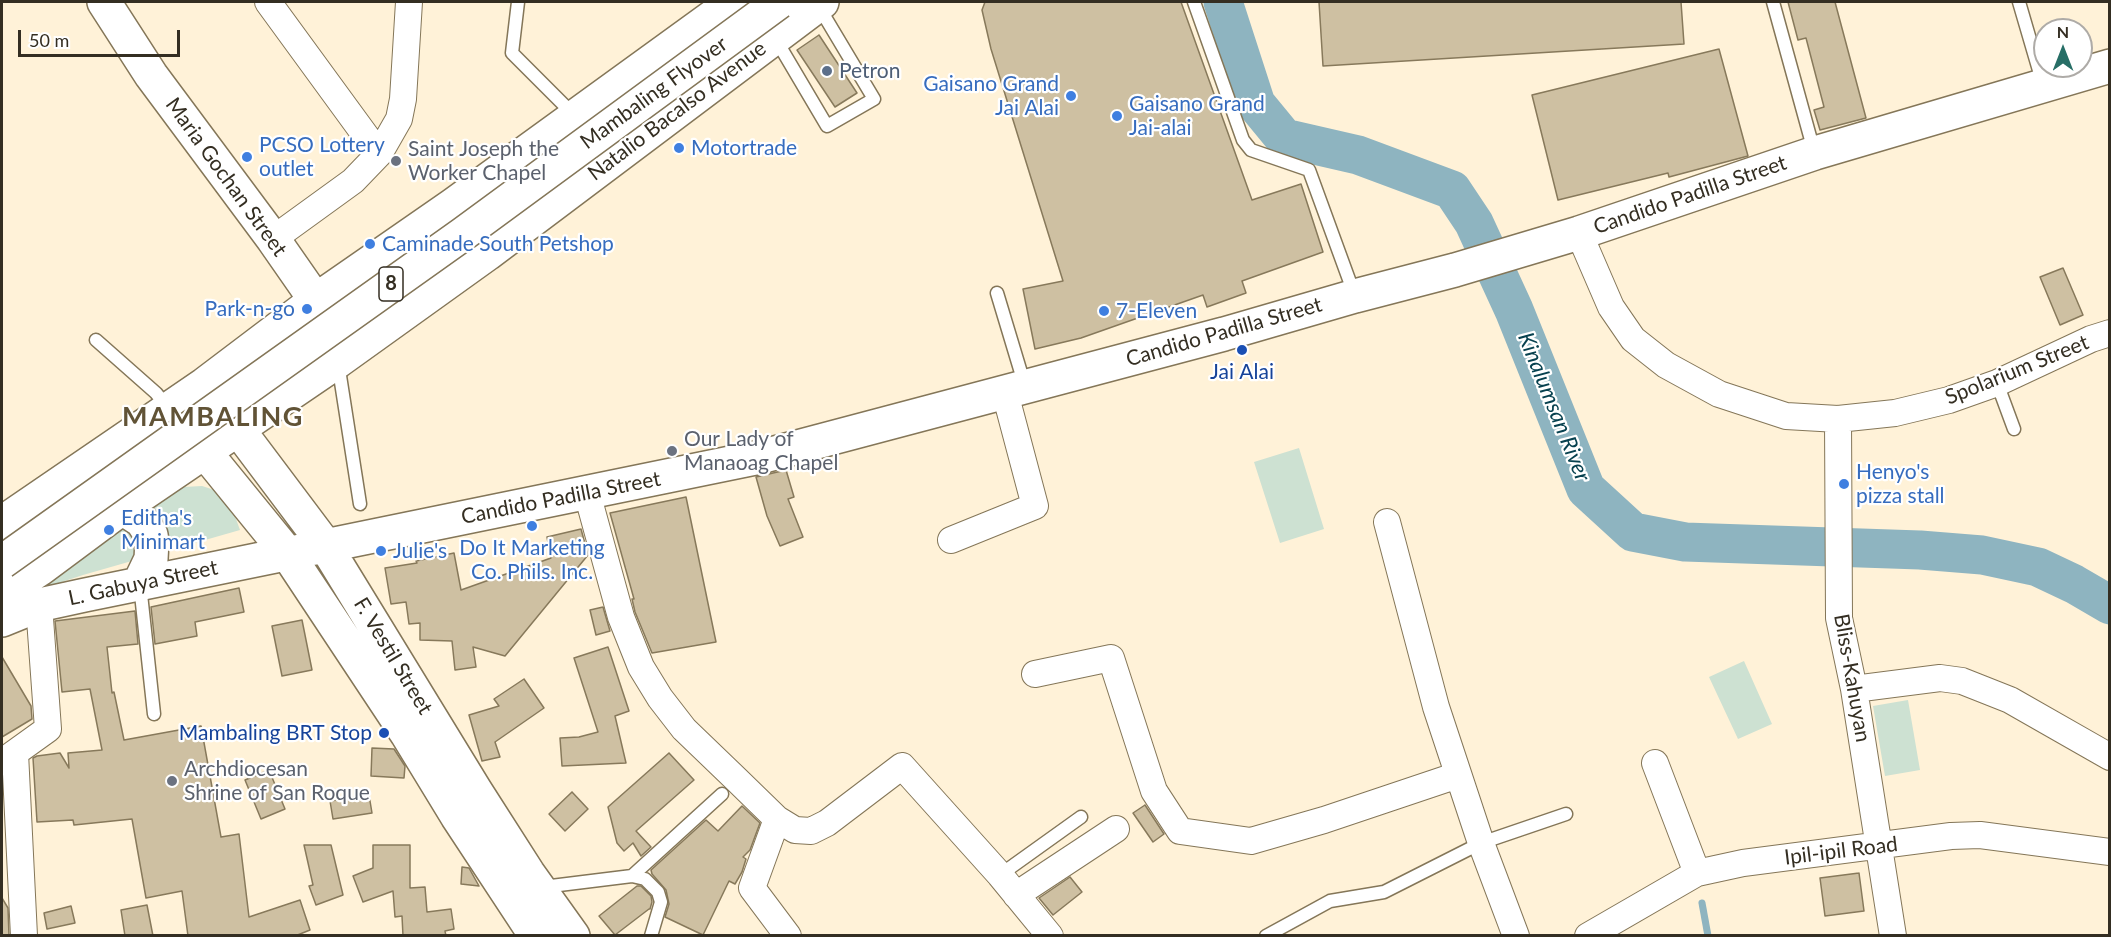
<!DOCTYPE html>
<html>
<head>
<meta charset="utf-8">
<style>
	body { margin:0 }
	#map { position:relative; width:2111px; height:937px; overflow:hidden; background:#fff2d8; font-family:Lato,sans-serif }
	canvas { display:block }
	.frame { position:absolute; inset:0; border:3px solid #342e22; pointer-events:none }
	.north { position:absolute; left:2033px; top:18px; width:60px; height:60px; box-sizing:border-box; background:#fff; border:2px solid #aeaba7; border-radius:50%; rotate:0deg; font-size:16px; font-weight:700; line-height:24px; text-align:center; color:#342e22 }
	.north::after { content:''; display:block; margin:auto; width:21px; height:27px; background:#276e66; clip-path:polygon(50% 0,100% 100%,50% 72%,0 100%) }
	.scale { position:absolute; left:18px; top:30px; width:162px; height:27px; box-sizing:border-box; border:3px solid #342e22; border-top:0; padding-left:8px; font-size:18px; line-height:21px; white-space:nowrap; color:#342e22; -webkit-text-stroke:4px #fff; paint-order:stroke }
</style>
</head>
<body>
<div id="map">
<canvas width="2111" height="937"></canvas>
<div class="frame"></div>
<div class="north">N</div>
<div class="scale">50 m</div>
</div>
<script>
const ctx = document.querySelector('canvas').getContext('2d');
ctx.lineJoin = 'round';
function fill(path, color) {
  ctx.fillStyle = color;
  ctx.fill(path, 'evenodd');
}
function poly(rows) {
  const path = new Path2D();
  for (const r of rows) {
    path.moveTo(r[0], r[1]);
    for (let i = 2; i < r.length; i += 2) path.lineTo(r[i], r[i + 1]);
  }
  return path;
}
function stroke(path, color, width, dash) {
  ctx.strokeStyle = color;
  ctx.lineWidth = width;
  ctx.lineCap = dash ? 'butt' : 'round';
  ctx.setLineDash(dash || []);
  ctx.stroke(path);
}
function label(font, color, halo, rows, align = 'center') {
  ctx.font = font + ' Lato,sans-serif';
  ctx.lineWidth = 4.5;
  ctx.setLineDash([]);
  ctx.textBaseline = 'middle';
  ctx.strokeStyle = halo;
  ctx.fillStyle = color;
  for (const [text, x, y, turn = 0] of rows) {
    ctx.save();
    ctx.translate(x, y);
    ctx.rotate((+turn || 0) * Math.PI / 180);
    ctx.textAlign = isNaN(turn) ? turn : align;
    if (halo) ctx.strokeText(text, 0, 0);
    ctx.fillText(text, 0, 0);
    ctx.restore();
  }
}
fill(poly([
	[1299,448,1324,529,1280,543,1254,462],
	[202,486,227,494,240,530,83,575,10,599,165,488],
	[1744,661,1772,724,1738,739,1709,677],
	[1908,700,1920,770,1885,776,1873,706]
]), '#cde1d2');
stroke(poly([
	[1702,903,1708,936]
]), '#8eb4c0', 7);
stroke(poly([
	[1223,2,1256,104,1284,138,1358,155,1452,190,1474,223,1514,310,1586,489,1633,532,1685,542,1920,550,1982,555,2038,567,2074,584,2110,605]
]), '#8eb4c0', 39);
const building = poly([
	[985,2,1181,2,1252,200,1301,184,1323,252,1242,281,1246,293,1207,307,1203,295,1081,338,1035,349,1023,289,1063,281,991,49,982,10,985,2],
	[1319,2,1681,2,1684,44,1323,66,1319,2],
	[1788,2,1835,2,1866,118,1820,130,1814,110,1824,107,1806,38,1798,40,1788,2],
	[819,35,857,93,835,107,797,50,819,35],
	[1719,49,1748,156,1669,177,1668,173,1558,200,1532,95,1719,49],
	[2063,268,2083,315,2060,325,2040,277,2063,268],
	[786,470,794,497,788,499,803,537,780,546,767,516,756,477,786,470],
	[686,497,716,642,652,653,635,612,632,599,634,599,610,513,686,497],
	[581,529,588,555,505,656,473,647,476,667,455,670,452,641,420,640,420,623,409,624,406,602,391,604,385,568,417,563,416,561,454,553,461,590,551,558,547,537,581,529],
	[239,588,244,612,195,622,197,636,155,644,151,607,239,588],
	[603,607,610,631,596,635,590,610,603,607],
	[135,611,138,644,107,647,112,693,114,692,124,740,201,726,221,837,239,834,249,917,300,900,310,930,295,936,188,936,182,891,146,898,132,819,74,825,73,820,37,822,33,758,37,756,60,753,69,768,68,753,102,750,90,689,62,692,55,621,135,611],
	[302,620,312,670,282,676,272,626,302,620],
	[608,647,629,711,615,716,626,763,562,766,560,738,579,737,598,732,574,658,608,647],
	[2,657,31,706,32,719,2,737,2,657],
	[524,679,544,708,495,742,500,757,482,761,469,715,499,706,494,699,524,679],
	[372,748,394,749,405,766,404,778,371,776,372,748],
	[669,753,694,780,636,831,651,847,641,856,633,843,624,851,617,843,608,807,669,753],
	[269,770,285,809,261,819,245,780,269,770],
	[572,792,588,809,565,831,549,814,572,792],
	[369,795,372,813,333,819,330,801,369,795],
	[1145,805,1164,834,1153,842,1133,813,1145,805],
	[742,806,760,823,750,850,743,857,746,859,742,872,735,884,729,881,703,935,665,917,669,904,666,890,652,874,651,870,706,820,718,831,742,806],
	[304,845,331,845,343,895,316,905,309,886,313,885,304,845],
	[373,845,410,845,410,888,425,887,427,912,451,909,454,929,445,931,446,936,403,936,402,916,395,917,393,891,363,902,353,876,373,868,373,845],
	[462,867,469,868,479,886,461,884,462,867],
	[1859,873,1864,911,1825,916,1820,878,1859,873],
	[1070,877,1082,892,1053,915,1039,898,1070,877],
	[637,886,641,886,651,896,652,902,650,909,649,909,615,935,599,916,637,886],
	[2,898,8,908,9,936,2,936,2,898],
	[147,905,153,936,125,936,121,910,147,905],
	[71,906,75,923,47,929,44,913,71,906]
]);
fill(building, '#cec0a2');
stroke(building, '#87795b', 1.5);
const lane = poly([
	[518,2,512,53,574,115],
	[1194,2,1243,140,1251,150,1309,170,1355,296],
	[1773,2,1814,151],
	[2019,2,2043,84],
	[775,38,827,126,874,99,819,7],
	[997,293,1025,386],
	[96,340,156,393,167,407],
	[338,363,360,504],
	[1997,383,2014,429],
	[140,585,154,714],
	[1000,875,1081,817],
	[632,876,722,794],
	[543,887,632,876,645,879,658,892,661,902,651,936],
	[1266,936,1330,901,1384,892,1481,843,1566,814]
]);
const street = poly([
	[268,2,379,154],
	[1579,233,1611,307,1633,339,1666,365,1719,394,1786,416,1838,419,1895,413,1949,400,1997,383,2091,339,2110,333],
	[273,239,353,181,379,154,399,119,403,99,409,2],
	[1838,419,1839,618,1854,689,1893,936],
	[587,493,621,617,641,667,660,698,684,729,737,780,777,819,795,830,811,831,827,823,902,766,1000,875,1050,936],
	[1387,522,1436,707,1481,843,1516,936],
	[951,540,1035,506,1005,393],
	[1035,674,1111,658,1154,791,1180,831,1251,841,1324,820,1458,775],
	[1854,689,1940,678,1962,681,2010,700,2110,757],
	[15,753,24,936],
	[2,762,48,729,39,605],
	[1655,763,1697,873],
	[777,819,752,888,788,936],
	[1016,895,1116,829],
	[1588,936,1697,873,1743,863,1951,836,1980,835,2110,852]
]);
const secondary = poly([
	[104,2,151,75,273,239,328,318],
	[225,412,325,545,475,790,528,873,573,936],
	[191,435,287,553,407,734,457,816,536,936],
	[110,493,122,508,142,521,151,535,152,541,151,559,139,584],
	[2,523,205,384,316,300,453,205,733,2],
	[2,594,40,569,122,508,338,361,487,254,822,2],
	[2,620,39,605,85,595,760,457,1224,334,1355,296,1455,270,1579,233,1815,153,2110,66]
]);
stroke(lane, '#847658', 15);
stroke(street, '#847658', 28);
stroke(secondary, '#847658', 36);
stroke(lane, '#fff', 12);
stroke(street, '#fff', 26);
stroke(secondary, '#fff', 33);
const primaryBridge = poly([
	[2,562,463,234,779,2]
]);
stroke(primaryBridge, '#847658', 36, []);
stroke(primaryBridge, '#fff', 33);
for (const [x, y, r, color] of [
	[827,71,6,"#5c6f8a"],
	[1071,96,6,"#3f7fe0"],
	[1117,116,6,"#3f7fe0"],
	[679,148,6,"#3f7fe0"],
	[247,157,6,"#3f7fe0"],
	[396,161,6,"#6b7280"],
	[370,244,6,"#3f7fe0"],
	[307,309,6,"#3f7fe0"],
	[1104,311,6,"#3f7fe0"],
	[1242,350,6,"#1a4fb4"],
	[672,451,6,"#6b7280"],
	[1844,484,6,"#3f7fe0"],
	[532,526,6,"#3f7fe0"],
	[109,530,6,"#3f7fe0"],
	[381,551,6,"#3f7fe0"],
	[384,733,6,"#1a4fb4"],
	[172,781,6,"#6b7280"]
]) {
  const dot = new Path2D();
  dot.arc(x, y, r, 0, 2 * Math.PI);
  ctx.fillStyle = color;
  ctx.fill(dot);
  stroke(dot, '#fff', 2);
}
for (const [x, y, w] of [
	[391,284,24]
]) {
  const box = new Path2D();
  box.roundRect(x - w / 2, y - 17, w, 34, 4.5);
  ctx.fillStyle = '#fff';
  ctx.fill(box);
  stroke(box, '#342e22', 1.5);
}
label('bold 20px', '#342e22', null, [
	["8",391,284]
]);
label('21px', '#4e5e75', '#fff', [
	["Petron",839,71]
], 'left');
label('21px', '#366cbe', '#fff', [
	["Gaisano Grand",1059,84,"right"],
	["Jai Alai",1059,108,"right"],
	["Gaisano Grand",1129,104],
	["Jai-alai",1129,128],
	["PCSO Lottery",259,145],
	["outlet",259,169],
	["Motortrade",691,148],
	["Caminade South Petshop",382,244],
	["Park-n-go",295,309,"right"],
	["7-Eleven",1116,311],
	["Henyo's",1856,472],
	["pizza stall",1856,496],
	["Editha's",121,518],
	["Minimart",121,542],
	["Do It Marketing",532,548,"center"],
	["Co. Phils. Inc.",532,572,"center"],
	["Julie's",393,551]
], 'left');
label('21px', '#342e22', '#fff', [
	["Mambaling Flyover",654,93,-36],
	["Natalio Bacalso Avenue",677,111,-37],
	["Maria Gochan Street",226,177,54],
	["Candido Padilla Street",1690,195,-19],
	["Candido Padilla Street",1224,332,-16],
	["Spolarium Street",2017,370,-22],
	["Candido Padilla Street",561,498,-11],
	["L. Gabuya Street",143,583,-12],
	["F. Vestil Street",393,656,59],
	["Bliss-Kahuyan",1852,678,80],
	["Ipil-ipil Road",1841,851,-7]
]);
label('21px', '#5b616d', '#fff', [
	["Saint Joseph the",408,149],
	["Worker Chapel",408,173],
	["Our Lady of",684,439],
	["Manaoag Chapel",684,463],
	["Archdiocesan",184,769],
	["Shrine of San Roque",184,793]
], 'left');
label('21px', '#164399', '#fff', [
	["Jai Alai",1242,372],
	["Mambaling BRT Stop",372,733,"right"]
]);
label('italic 22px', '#07414f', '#fff', [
	["Kinalumsan River",1554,407,68]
]);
ctx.letterSpacing = '1.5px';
label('bold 27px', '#615336', '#fff', [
	["MAMBALING",213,417]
]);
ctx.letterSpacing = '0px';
</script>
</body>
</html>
